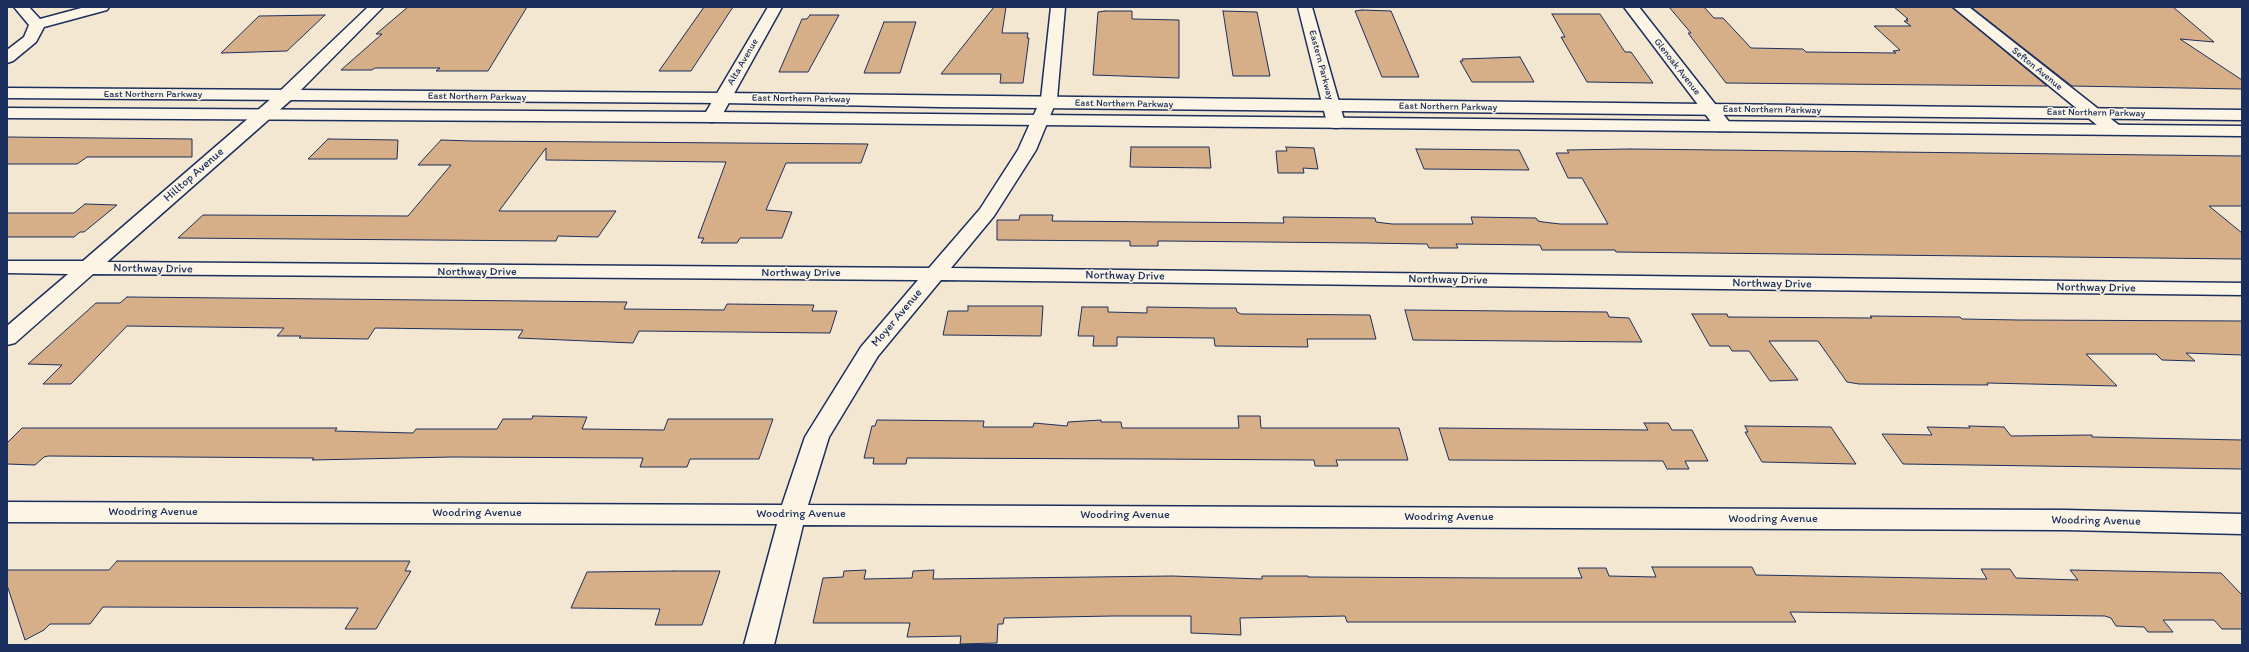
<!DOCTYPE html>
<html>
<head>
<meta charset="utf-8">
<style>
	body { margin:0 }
	#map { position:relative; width:2249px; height:652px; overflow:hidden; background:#f4e7d2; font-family:Itim,sans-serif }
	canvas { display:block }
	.frame { position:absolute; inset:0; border:8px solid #1b2f5e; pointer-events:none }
</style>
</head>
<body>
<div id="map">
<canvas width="2249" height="652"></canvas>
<div class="frame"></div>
</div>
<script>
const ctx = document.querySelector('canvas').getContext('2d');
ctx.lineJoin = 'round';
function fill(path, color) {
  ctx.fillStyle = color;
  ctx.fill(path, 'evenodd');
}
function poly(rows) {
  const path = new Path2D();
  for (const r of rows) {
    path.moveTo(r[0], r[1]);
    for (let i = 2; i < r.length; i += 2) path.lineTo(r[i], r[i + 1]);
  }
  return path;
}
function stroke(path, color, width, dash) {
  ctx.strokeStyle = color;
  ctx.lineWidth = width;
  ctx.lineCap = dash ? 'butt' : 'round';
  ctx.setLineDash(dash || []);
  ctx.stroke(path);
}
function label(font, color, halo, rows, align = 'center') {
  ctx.font = font + ' Itim,sans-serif';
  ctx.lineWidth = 3;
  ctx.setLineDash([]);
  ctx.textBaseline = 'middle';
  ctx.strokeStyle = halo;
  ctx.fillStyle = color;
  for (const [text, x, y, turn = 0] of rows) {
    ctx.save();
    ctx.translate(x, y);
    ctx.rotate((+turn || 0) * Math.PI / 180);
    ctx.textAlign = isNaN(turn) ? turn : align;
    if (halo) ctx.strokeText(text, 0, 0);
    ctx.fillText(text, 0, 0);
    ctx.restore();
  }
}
const building = poly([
	[408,7,527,7,488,71,436,71,440,68,375,68,372,70,341,70,382,34,376,34,408,7],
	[704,7,733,7,691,71,659,71,704,7],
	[994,7,1006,7,1002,33,1028,33,1027,38,1029,38,1023,83,1000,83,1001,74,941,74,994,7],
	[1669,7,1704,7,1714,18,1723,18,1751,48,1803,49,1806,52,1896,53,1893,51,1900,50,1874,26,1911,26,1904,21,1908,21,1906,19,1908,19,1894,7,1952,7,2047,86,1726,83,1688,33,1691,33,1669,7],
	[1971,7,2173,7,2214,42,2180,39,2242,80,2242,89,2072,86,1971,7],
	[1362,10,1391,11,1419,77,1382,77,1355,11,1362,10],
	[1105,11,1132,11,1132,19,1179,20,1179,78,1093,75,1098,12,1105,11],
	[1223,11,1257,12,1270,76,1233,76,1223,11],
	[1552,14,1600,14,1625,52,1631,52,1653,83,1587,82,1561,37,1565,37,1552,14],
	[325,15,287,51,221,53,259,16,325,15],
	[810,15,839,15,808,72,779,72,802,19,807,19,810,15],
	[884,22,916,22,900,73,864,73,884,22],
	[1520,57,1534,82,1472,82,1460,61,1463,61,1462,59,1520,57],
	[7,137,192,139,192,157,87,157,77,164,7,164,7,137],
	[328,139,398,140,397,159,308,159,328,139],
	[441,140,472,141,868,144,861,163,786,163,766,210,792,212,782,238,740,238,737,243,701,243,704,238,698,238,726,162,546,160,546,148,499,211,616,211,598,237,558,236,556,241,178,238,203,215,408,216,451,165,418,165,441,140],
	[1131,147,1209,147,1211,168,1130,167,1131,147],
	[1286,147,1314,148,1318,169,1303,168,1304,173,1278,173,1276,151,1287,151,1286,147],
	[1416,149,1519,150,1529,170,1424,169,1416,149],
	[1630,149,2242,156,2242,206,2209,206,2242,233,2242,259,1616,252,1615,250,1542,250,1540,245,1456,244,1458,248,1429,248,1427,244,1365,243,1164,241,1158,241,1158,246,1130,246,1130,241,997,240,997,220,1019,220,1020,215,1053,215,1052,221,1284,223,1283,217,1375,218,1376,222,1392,224,1473,224,1471,217,1536,218,1538,221,1543,222,1560,224,1608,224,1582,178,1568,178,1556,153,1569,153,1567,150,1630,149],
	[85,204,117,205,84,232,80,232,74,237,7,237,7,213,74,213,85,204],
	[127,297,627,302,624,309,724,310,727,304,814,305,812,311,837,311,830,333,639,331,633,343,518,338,523,330,375,328,368,339,299,338,301,336,277,336,284,328,127,326,71,384,43,384,62,365,28,364,96,303,120,303,127,297],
	[968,306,1043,306,1041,336,943,335,948,311,968,311,968,306],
	[1082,307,1108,307,1108,312,1147,313,1147,307,1210,308,1236,308,1237,312,1241,314,1370,315,1376,339,1307,339,1308,347,1215,346,1214,338,1117,337,1117,346,1093,346,1094,336,1078,336,1082,307],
	[1405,310,1607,312,1609,317,1629,318,1642,342,1413,340,1405,310],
	[1692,314,1727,314,1728,317,1872,318,1870,316,1960,317,1962,319,2019,320,2242,321,2242,355,2186,353,2195,361,2162,360,2156,354,2086,354,2117,386,1987,383,1988,385,1859,384,1847,382,1818,341,1769,341,1798,380,1770,381,1749,351,1732,351,1729,346,1710,346,1692,314],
	[533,416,587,417,582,429,664,430,668,419,773,419,759,459,690,459,687,467,640,467,643,458,452,457,312,460,314,458,48,456,44,457,35,465,7,464,7,443,22,428,337,428,335,431,413,433,416,429,497,429,503,419,532,419,533,416],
	[1238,416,1260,416,1261,428,1399,428,1408,460,1336,460,1338,466,1315,466,1314,460,1149,459,907,458,906,464,873,464,874,458,864,458,872,426,875,426,877,420,984,421,983,427,1033,427,1034,423,1067,426,1068,422,1101,420,1101,422,1121,422,1122,428,1239,428,1238,416],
	[1644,423,1668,423,1672,430,1692,430,1708,461,1685,461,1689,469,1667,469,1663,461,1449,460,1439,428,1648,430,1644,423],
	[1745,426,1831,427,1856,464,1762,462,1745,432,1748,432,1745,426],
	[1969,426,2004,427,2011,436,2092,435,2092,437,2242,440,2242,469,1903,464,1882,434,1932,435,1927,427,1970,428,1969,426],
	[117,561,410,561,405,571,411,571,376,629,345,629,358,608,103,607,90,624,50,624,44,630,25,640,7,585,7,570,109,570,117,561],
	[1652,567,1752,567,1756,575,1987,579,1981,569,2010,569,2016,578,2078,580,2070,570,2221,573,2242,595,2242,629,2222,629,2214,620,2163,620,2173,632,2148,632,2144,627,2116,626,2111,618,2105,616,1790,612,1796,622,1347,622,1345,616,1240,618,1241,635,1191,633,1191,616,1113,616,1004,618,1003,624,998,624,997,643,960,644,961,636,907,637,910,623,813,623,823,578,843,577,844,571,866,570,864,579,912,578,913,571,934,570,933,579,1172,576,1262,579,1262,576,1308,576,1308,577,1501,578,1582,578,1578,568,1606,568,1609,576,1656,577,1652,567],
	[674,571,720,571,702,625,655,625,660,609,571,608,587,572,674,571]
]);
fill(building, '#d6af88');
stroke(building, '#1b2f5e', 1);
const minor = poly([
	[14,7,29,7,40,19,85,7,109,7,107,10,44,27,36,42,13,61,7,63,7,50,24,37,29,25,14,7],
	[368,7,383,7,292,99,107,262,929,268,980,209,1018,150,1041,99,1051,7,1065,7,1057,99,1036,150,994,216,951,268,2242,283,2242,295,941,280,878,356,829,437,808,505,2065,510,2242,514,2242,534,2065,530,803,525,774,645,744,645,777,524,7,522,7,502,782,505,805,437,861,347,918,280,93,274,15,343,7,345,7,326,68,274,7,273,7,261,83,261,280,91,368,7],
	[768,7,782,7,721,117,718,121,712,122,706,121,703,117,768,7],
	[1298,7,1312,7,1345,123,1342,127,1336,128,1330,127,1327,123,1298,7],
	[1624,7,1639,7,1730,123,1733,127,1730,131,1718,131,1624,7],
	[1953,7,1969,7,2120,126,2123,130,2120,134,2108,134,1953,7]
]);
const major = poly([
	[7,88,723,93,2242,110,2242,120,940,107,723,103,7,98,7,88],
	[7,108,712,112,2242,126,2242,136,712,122,7,118,7,108]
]);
stroke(minor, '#1b2f5e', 3);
stroke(major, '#1b2f5e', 3);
fill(minor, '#fcf5e5');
fill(major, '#fcf5e5');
label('10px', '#1b2f5e', '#fcf5e5', [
	["Alta Avenue",743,62,-60],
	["Eastern Parkway",1321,65,75],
	["Glenoak Avenue",1677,67,52],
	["Sefton Avenue",2037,69,39],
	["East Northern Parkway",153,94],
	["East Northern Parkway",477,97,1],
	["East Northern Parkway",801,99,1],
	["East Northern Parkway",1124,104,1],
	["East Northern Parkway",1448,107,1],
	["East Northern Parkway",1772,110,1],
	["East Northern Parkway",2096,113,1]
]);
label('12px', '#1b2f5e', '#fcf5e5', [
	["Hilltop Avenue",194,175,-41],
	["Northway Drive",153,269,1],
	["Northway Drive",477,272],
	["Northway Drive",801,273],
	["Northway Drive",1125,276,1],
	["Northway Drive",1448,280,1],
	["Northway Drive",1772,284,1],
	["Northway Drive",2096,288,1],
	["Moyer Avenue",897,318,-50],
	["Woodring Avenue",153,512],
	["Woodring Avenue",477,513],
	["Woodring Avenue",801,514],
	["Woodring Avenue",1125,515],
	["Woodring Avenue",1449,517],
	["Woodring Avenue",1773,519],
	["Woodring Avenue",2096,521,1]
]);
</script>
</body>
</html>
